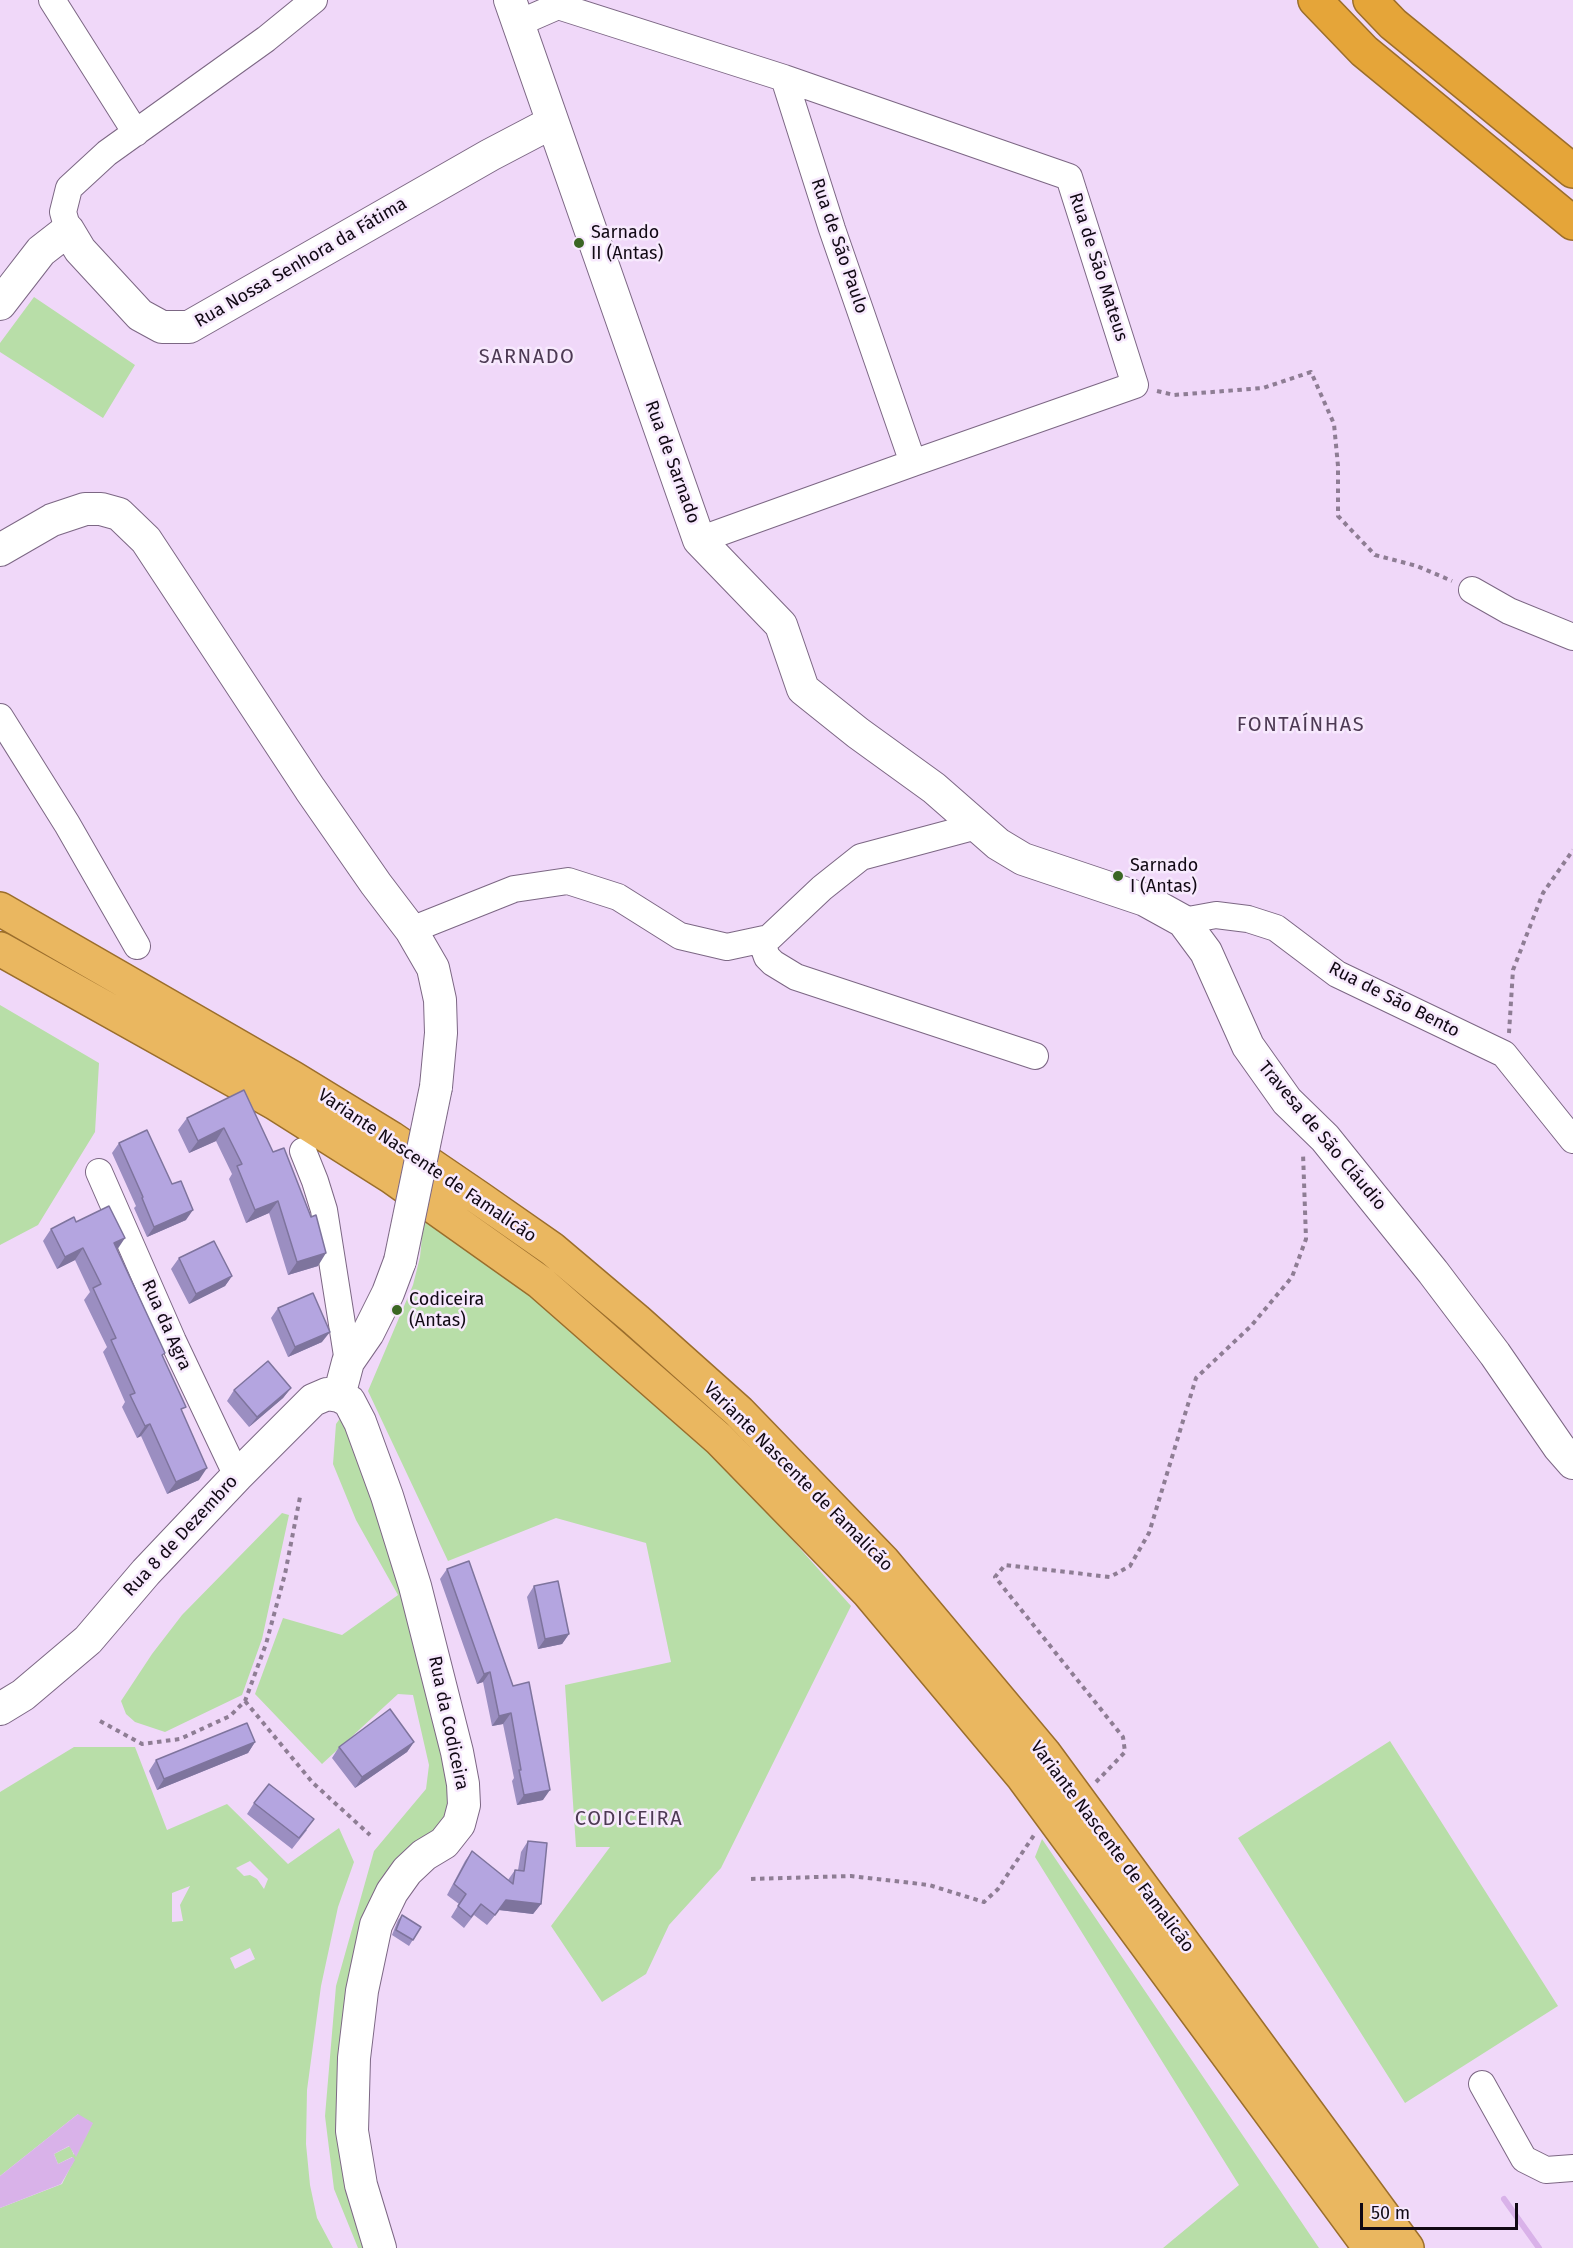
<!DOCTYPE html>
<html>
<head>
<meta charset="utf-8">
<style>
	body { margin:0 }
	#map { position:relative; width:1573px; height:2248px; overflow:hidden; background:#f0d8f9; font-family:"Fira Sans",sans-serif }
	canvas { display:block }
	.scale { position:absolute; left:1360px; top:2203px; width:158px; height:27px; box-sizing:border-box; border:3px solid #110914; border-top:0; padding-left:8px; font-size:18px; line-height:21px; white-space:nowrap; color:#110914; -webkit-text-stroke:4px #f7e9fd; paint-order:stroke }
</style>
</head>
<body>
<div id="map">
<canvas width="1573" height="2248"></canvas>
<div class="scale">50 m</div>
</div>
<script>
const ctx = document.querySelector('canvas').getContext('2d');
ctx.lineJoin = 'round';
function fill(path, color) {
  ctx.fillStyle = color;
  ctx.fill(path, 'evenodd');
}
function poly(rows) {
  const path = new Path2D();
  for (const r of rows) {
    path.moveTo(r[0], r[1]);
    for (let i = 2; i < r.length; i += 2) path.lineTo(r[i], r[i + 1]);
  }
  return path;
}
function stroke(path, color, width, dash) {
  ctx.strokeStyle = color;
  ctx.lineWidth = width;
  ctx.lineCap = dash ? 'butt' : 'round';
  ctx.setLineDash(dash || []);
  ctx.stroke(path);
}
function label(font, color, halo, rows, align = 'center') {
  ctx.font = font + ' "Fira Sans",sans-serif';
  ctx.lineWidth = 5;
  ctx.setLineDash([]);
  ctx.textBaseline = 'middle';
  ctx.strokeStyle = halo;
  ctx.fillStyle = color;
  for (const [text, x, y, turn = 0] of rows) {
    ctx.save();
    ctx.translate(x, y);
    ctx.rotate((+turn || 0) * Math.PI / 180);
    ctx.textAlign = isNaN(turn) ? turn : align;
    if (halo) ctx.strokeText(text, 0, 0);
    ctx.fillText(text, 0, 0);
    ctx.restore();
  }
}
fill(poly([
	[34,297,135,365,103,418,0,352,0,343],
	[0,1005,99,1063,95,1132,38,1225,0,1245],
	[424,1216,482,1254,666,1410,773,1518,851,1606,721,1868,669,1925,646,1974,602,2002,551,1926,610,1847,576,1847,565,1685,671,1662,646,1543,556,1518,448,1561,368,1391,413,1285,420,1257],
	[341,1417,396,1565,449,1785,449,1808,441,1829,353,1984,370,2248,358,2248,334,2189,325,2116,336,1986,374,1851,426,1789,429,1765,413,1695,398,1694,322,1764,255,1694,283,1618,342,1635,398,1595,356,1520,333,1464,336,1424],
	[282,1513,289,1515,262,1639,242,1695,165,1732,135,1722,126,1714,121,1701,152,1654,182,1615],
	[1390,1741,1558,2006,1405,2103,1238,1838],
	[74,1747,135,1747,167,1830,227,1804,288,1864,339,1828,354,1862,338,1907,321,1986,307,2090,306,2144,310,2185,317,2218,333,2248,0,2248,0,2208,62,2184,74,2160,72,2157,58,2164,54,2154,70,2146,74,2155,78,2114,0,2176,0,1792],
	[250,1861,268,1879,264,1889,257,1879,250,1875,244,1876,236,1868],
	[190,1886,180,1905,183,1921,172,1922,172,1893],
	[250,1948,255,1959,235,1969,230,1958],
	[1042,1839,1319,2248,1163,2248,1239,2185,1035,1857]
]), '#b8dea8');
fill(poly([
	[78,2114,93,2123,76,2157,69,2146,54,2154,58,2164,73,2157,75,2160,61,2184,0,2208,0,2176]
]), '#d9b2e9');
stroke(poly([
	[1504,2199,1539,2248]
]), '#d9b2e9', 6);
const minor = poly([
	[52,0,136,133],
	[519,23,558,6,784,78,832,229,913,463,699,540],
	[784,78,1069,177,1135,385,913,463],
	[68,230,63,212,69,188,107,153,266,39,314,0],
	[1472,590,1509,611,1573,637],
	[0,717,67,824,137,946],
	[1183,921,1216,915,1248,919,1276,928,1337,974,1504,1054,1573,1140],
	[411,930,514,889,568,881,618,897,680,936,727,947,769,938,822,888,861,857,977,826],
	[761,940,767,957,773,963,796,977,1035,1056],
	[303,1151,315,1181,324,1210,348,1362],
	[99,1172,173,1341,237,1476],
	[1482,2084,1524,2159,1546,2170,1573,2168]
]);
const tertiary = poly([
	[510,0,699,540,781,625,803,689,858,733,934,788,998,844,1023,859,1145,900,1183,921,1206,952,1248,1046,1287,1101,1325,1138,1433,1272,1495,1354,1559,1447,1573,1463],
	[0,304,41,251,68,230,80,250,140,315,162,327,189,327,490,155,551,123],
	[0,550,52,520,85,509,101,509,119,514,146,540,310,789,376,884,411,930,433,968,440,1000,441,1033,436,1087],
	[339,1396,348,1362,368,1333,388,1293,400,1261],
	[0,1709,23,1695,88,1640,146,1572,237,1476,313,1400,327,1394,339,1396,349,1401,360,1422,387,1496,415,1586,457,1752,463,1784,464,1805,459,1824,444,1843,424,1855,407,1871,392,1892,376,1925,362,1991,354,2058,352,2131,361,2185,380,2248]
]);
const trunk = poly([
	[0,909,293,1078,391,1138,479,1198,552,1249,636,1320,739,1412,884,1562,1044,1753,1407,2248],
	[0,949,275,1103,392,1177,540,1282,719,1439,868,1592,1023,1777,1370,2248]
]);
const motorway = poly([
	[1315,0,1364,51,1573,223],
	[1370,0,1393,24,1573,171]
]);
stroke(minor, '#7c6784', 28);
stroke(tertiary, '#7c6784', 34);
stroke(trunk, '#9b6e2c', 36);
stroke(motorway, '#9b6e2c', 36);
stroke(poly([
	[1157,391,1174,395,1263,388,1311,372,1334,424,1338,466,1338,516,1375,555,1417,566,1452,581],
	[1509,1033,1513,970,1543,893,1573,850],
	[245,1701,313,1783,370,1835],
	[100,1721,142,1744,180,1739,230,1716,245,1701,266,1644,285,1574,300,1497],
	[1096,1782,1125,1752,1123,1737,995,1577,1005,1565,1110,1577,1130,1566,1149,1533,1196,1378,1251,1326,1292,1277,1306,1239,1303,1153],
	[751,1879,851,1876,929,1885,984,1902,998,1889,1034,1835]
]), '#8e7d94', 4, [4.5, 4.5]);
stroke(minor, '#fff', 26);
stroke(tertiary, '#fff', 32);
stroke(trunk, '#eab760', 33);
stroke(motorway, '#e5a539', 33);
const tertiaryBridge = poly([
	[400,1261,436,1087]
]);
stroke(tertiaryBridge, '#7c6784', 34, []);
stroke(tertiaryBridge, '#fff', 32);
fill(poly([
	[244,1090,318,1266,288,1275,269,1213,246,1223,229,1179,232,1174,216,1141,189,1153,178,1130,187,1118],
	[119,1143,186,1220,147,1237,134,1208,136,1206,112,1153],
	[51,1229,117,1249,163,1356,182,1412,199,1480,167,1494,141,1436,137,1438,122,1407,125,1402,103,1352,107,1347,84,1300,90,1292,75,1260,57,1269,43,1241],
	[179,1258,232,1276,225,1286,189,1304,171,1269],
	[278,1308,322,1342,288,1357,271,1318],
	[291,1388,283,1398,249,1427,227,1401,234,1390],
	[469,1561,543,1800,517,1805,512,1781,514,1778,503,1724,492,1726,483,1682,477,1684,440,1579,447,1569],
	[534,1586,569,1634,562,1644,538,1649,527,1597],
	[255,1742,248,1753,157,1790,149,1771,156,1760],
	[414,1742,407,1752,355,1788,332,1758,339,1747],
	[254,1803,307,1830,292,1849,247,1814],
	[528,1841,541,1904,533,1914,499,1910,487,1925,474,1915,464,1928,451,1917,459,1904,447,1895,465,1861,472,1851,508,1880,515,1870,518,1870,521,1852],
	[402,1915,421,1927,409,1946,392,1935,398,1920]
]), '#9b8ec1');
fill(poly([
	[224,1128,216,1141,189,1153,198,1141],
	[278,1201,269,1213,246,1223,255,1210],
	[193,1210,186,1220,147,1237,154,1227],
	[125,1238,117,1250,114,1243],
	[83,1248,75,1260,57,1269,65,1257],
	[326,1253,318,1266,288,1275,297,1262],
	[232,1276,225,1286,189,1304,196,1294],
	[330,1332,322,1342,288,1357,295,1347],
	[291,1388,283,1398,249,1427,257,1417],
	[150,1424,141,1436,137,1438,145,1426],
	[207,1468,199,1480,167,1494,176,1482],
	[569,1634,562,1644,538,1649,545,1639],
	[490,1672,483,1682,477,1684,484,1674],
	[511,1713,503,1724,492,1726,499,1716],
	[255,1742,248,1753,157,1790,164,1779],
	[414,1742,407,1752,355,1788,362,1777],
	[550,1790,543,1800,517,1805,524,1795],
	[506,1900,541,1904,533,1914,499,1910,487,1925]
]), '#7e749d');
const building = poly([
	[244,1090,273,1152,284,1148,311,1217,316,1215,326,1253,297,1262,278,1201,255,1210,237,1166,242,1164,224,1128,198,1141,187,1118,244,1090],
	[147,1130,172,1184,181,1181,193,1210,154,1227,142,1198,143,1197,119,1143,147,1130],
	[109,1206,125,1238,114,1243,165,1353,162,1355,186,1407,181,1409,207,1468,176,1482,150,1424,145,1426,130,1395,135,1393,111,1340,116,1338,93,1288,101,1284,83,1248,65,1257,51,1229,74,1217,76,1222,109,1206],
	[214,1241,232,1276,196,1294,179,1258,214,1241],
	[313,1293,330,1332,295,1347,278,1308,313,1293],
	[268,1361,291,1388,257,1417,234,1390,268,1361],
	[469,1561,513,1686,529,1682,550,1790,524,1795,519,1770,521,1770,511,1713,499,1716,490,1672,484,1674,447,1569,469,1561],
	[558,1581,569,1634,545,1639,534,1586,558,1581],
	[390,1709,414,1742,362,1777,339,1747,390,1709],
	[247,1723,255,1742,164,1779,156,1760,247,1723],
	[269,1784,314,1819,299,1838,254,1803,269,1784],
	[528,1841,547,1843,541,1904,506,1900,495,1915,481,1904,471,1917,458,1906,466,1894,454,1884,472,1851,513,1884,515,1870,524,1871,528,1841],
	[402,1915,421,1927,413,1940,396,1930,402,1915]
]);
fill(building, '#b4a5e0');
stroke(building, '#7e749d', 1.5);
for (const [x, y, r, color] of [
	[579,243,6,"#3b6624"],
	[1118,876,6,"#3b6624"],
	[397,1310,6,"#3b6624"]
]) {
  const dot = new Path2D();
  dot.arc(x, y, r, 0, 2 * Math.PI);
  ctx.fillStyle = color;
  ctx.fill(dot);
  stroke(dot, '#f7e9fd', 2);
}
label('18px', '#110914', '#f7e9fd', [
	["Sarnado",591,233],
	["II (Antas)",591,254],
	["Sarnado",1130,866],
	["I (Antas)",1130,887],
	["Codiceira",409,1300],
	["(Antas)",409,1321]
], 'left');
label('18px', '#110914', '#f7e9fd', [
	["Rua de São Paulo",839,246,71],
	["Rua Nossa Senhora da Fátima",301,263,-30],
	["Rua de São Mateus",1098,267,72],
	["Rua de Sarnado",672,462,70],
	["Rua de São Bento",1394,1000,27],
	["Travesa de São Cláudio",1322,1136,50],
	["Variante Nascente de Famalicão",427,1166,34],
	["Rua da Agra",166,1325,66],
	["Variante Nascente de Famalicão",798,1477,45],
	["Rua 8 de Dezembro",181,1536,-47],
	["Rua da Codiceira",448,1723,78],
	["Variante Nascente de Famalicão",1112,1847,53]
]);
ctx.letterSpacing = '1.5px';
label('20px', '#4d3a54', '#f7e9fd', [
	["SARNADO",527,357],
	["FONTAÍNHAS",1301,725],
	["CODICEIRA",629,1819]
]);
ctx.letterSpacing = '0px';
</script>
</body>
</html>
